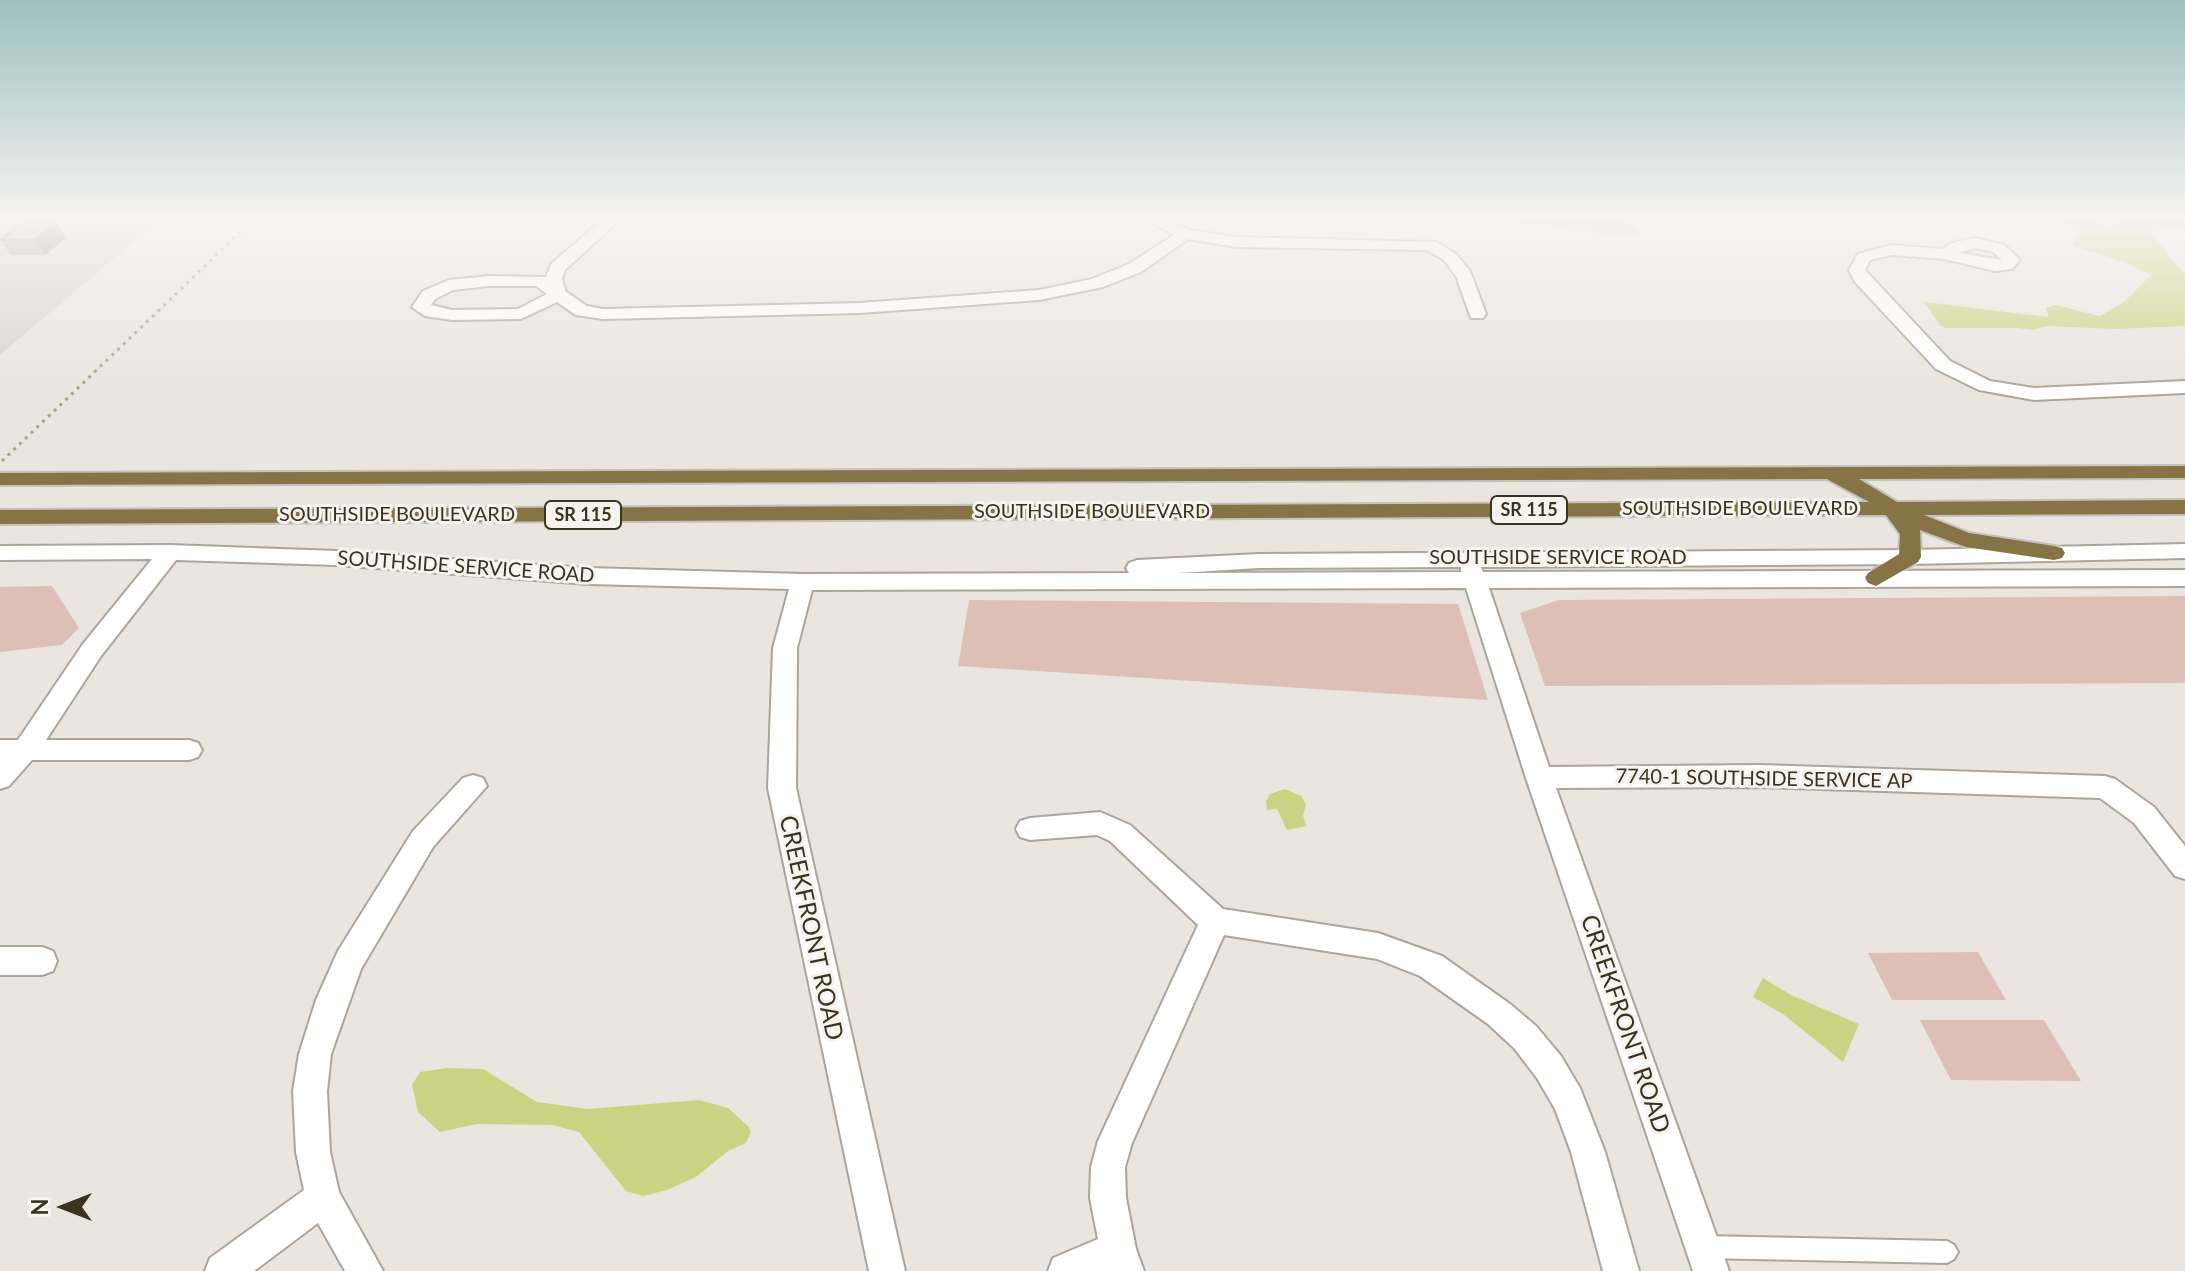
<!DOCTYPE html>
<html>
<head>
<meta charset="utf-8">
<style>
	body { margin:0 }
	#map { position:relative; width:2185px; height:1271px; overflow:hidden; background:#ebe5df; font-family:Lato,sans-serif }
	canvas { display:block }
	.north { position:absolute; left:24px; top:1167px; width:80px; height:80px; -webkit-text-stroke:6px #f7f3ef; paint-order:stroke; rotate:270deg; font-size:22px; font-weight:700; line-height:32px; text-align:center; color:#3b321f }
	.north::after { content:''; display:block; margin:auto; width:28px; height:36px; background:#3b321f; clip-path:polygon(50% 0,100% 100%,50% 72%,0 100%) }
</style>
</head>
<body>
<div id="map">
<canvas width="2185" height="1271"></canvas>
<div class="north">N</div>
</div>
<script>
const ctx = document.querySelector('canvas').getContext('2d');
ctx.lineJoin = 'round';
function fill(path, color) {
  ctx.fillStyle = color;
  ctx.fill(path, 'evenodd');
}
function poly(rows) {
  const path = new Path2D();
  for (const r of rows) {
    path.moveTo(r[0], r[1]);
    for (let i = 2; i < r.length; i += 2) path.lineTo(r[i], r[i + 1]);
  }
  return path;
}
function stroke(path, color, width, dash) {
  ctx.strokeStyle = color;
  ctx.lineWidth = width;
  ctx.lineCap = dash ? 'butt' : 'round';
  ctx.setLineDash(dash || []);
  ctx.stroke(path);
}
function label(font, color, halo, rows, align = 'center') {
  ctx.font = font + ' Lato,sans-serif';
  ctx.lineWidth = 6;
  ctx.setLineDash([]);
  ctx.textBaseline = 'middle';
  ctx.strokeStyle = halo;
  ctx.fillStyle = color;
  for (const [text, x, y, turn = 0] of rows) {
    ctx.save();
    ctx.translate(x, y);
    ctx.rotate((+turn || 0) * Math.PI / 180);
    ctx.textAlign = isNaN(turn) ? turn : align;
    if (halo) ctx.strokeText(text, 0, 0);
    ctx.fillText(text, 0, 0);
    ctx.restore();
  }
}
fill(poly([
	[0,216,164,216,0,355]
]), '#dbd4cd');
fill(poly([
	[52,586,79,628,62,645,0,652,0,587],
	[2185,596,2185,683,1545,686,1520,613,1559,600],
	[969,600,1458,604,1488,700,958,666],
	[1978,952,2006,1000,1892,1000,1868,953],
	[1920,1020,2044,1020,2081,1081,1951,1080]
]), '#ddbfb6');
fill(poly([
	[1203,216,1359,216,1246,222],
	[1386,216,1619,216,1642,231,1636,235,1616,236,1531,224],
	[2039,216,2068,216,2109,226,2127,216,2185,216,2185,229,2168,227,2150,232,2185,275,2185,326,2115,329,2047,326,2033,330,2017,328,1945,328,1940,325,1924,302,2049,317,2046,308,2055,305,2100,316,2124,302,2151,275,2124,262,2077,247,2073,244,2078,233,2073,228],
	[1285,789,1301,796,1306,804,1303,816,1307,826,1287,830,1277,809,1267,810,1266,801,1270,794],
	[1763,978,1791,995,1859,1024,1843,1062,1783,1014,1753,997],
	[447,1068,483,1069,537,1102,588,1109,699,1100,728,1108,749,1127,751,1132,746,1143,728,1151,696,1177,667,1190,643,1196,626,1191,579,1132,552,1125,477,1124,440,1132,418,1112,412,1085,420,1072]
]), '#cbd383');
const service = poly([
	[1703,1236,1947,1241,1954,1245,1958,1252,1954,1259,1947,1263,1703,1258,1696,1254,1692,1247,1696,1240,1703,1236]
]);
const minor = poly([
	[607,216,624,216,565,270,562,279,566,292,587,306,603,309,860,303,1039,290,1092,279,1129,264,1174,235,1140,216,1161,216,1189,230,1236,237,1436,242,1456,254,1470,271,1486,314,1483,318,1471,318,1456,276,1444,260,1427,250,1236,247,1188,239,1141,272,1103,287,1039,300,860,313,603,319,576,315,557,302,521,319,452,320,425,316,412,307,423,291,449,280,489,276,546,277,551,264,607,216],
	[489,286,536,286,547,294,518,309,452,310,431,305,435,299,453,290,489,286],
	[1975,238,2004,245,2020,260,2012,269,1995,271,1944,259,1892,255,1870,260,1865,270,1950,361,1990,381,2034,388,2185,381,2185,393,2034,400,1979,390,1936,369,1855,282,1849,270,1858,254,1892,245,1941,249,1955,242,1975,238],
	[1975,248,1993,252,2002,260,1959,253,1975,248],
	[2185,544,2185,558,1910,564,1481,567,1483,572,2185,570,2185,586,1489,588,1549,767,1760,765,2105,776,2115,779,2154,807,2185,846,2185,879,2175,876,2134,823,2100,798,1760,787,1556,788,1729,1271,1693,1271,1526,778,1466,588,812,590,797,648,796,788,905,1271,869,1271,768,788,773,648,789,589,588,584,336,565,176,560,101,656,46,740,189,740,198,743,202,750,198,757,189,760,32,760,9,786,0,789,0,740,18,740,83,644,152,559,0,560,0,546,170,545,336,551,588,568,803,574,1129,573,1126,568,1129,563,1137,560,1259,554,1910,550,2185,544],
	[1461,567,1461,572,1178,573,1259,568,1461,567],
	[473,775,483,778,487,786,433,847,361,969,331,1054,327,1091,330,1152,339,1192,383,1271,345,1271,318,1223,254,1271,205,1271,210,1258,304,1190,296,1152,293,1091,299,1054,316,1000,338,951,413,831,463,778,473,775],
	[1100,812,1130,825,1223,909,1378,933,1442,956,1510,1004,1536,1026,1561,1056,1580,1088,1605,1152,1639,1271,1603,1271,1571,1152,1555,1109,1537,1078,1514,1048,1488,1024,1420,976,1377,959,1224,935,1132,1143,1125,1167,1126,1198,1136,1249,1144,1271,1048,1271,1053,1258,1098,1239,1090,1198,1091,1167,1098,1141,1198,925,1110,841,1097,835,1030,840,1020,837,1016,829,1020,821,1030,818,1100,812],
	[0,947,42,947,53,951,57,961,53,971,42,975,0,975,0,947]
]);
const trunk = poly([
	[2185,466,2185,478,1859,479,1897,502,2185,500,2185,514,1924,515,1969,533,2054,546,2062,548,2065,553,2062,558,2054,560,1966,547,1920,530,1921,557,1918,562,1876,586,1868,583,1865,578,1868,573,1899,554,1900,534,1886,515,0,524,0,510,1869,502,1827,479,0,485,0,473,2185,466]
]);
stroke(service, '#aca59a', 4);
stroke(minor, '#aca59a', 4);
stroke(trunk, '#c4c2bc', 4);
stroke(poly([
	[2,461,257,216]
]), '#b09e7d', 3, [3, 5]);
fill(service, '#fff');
fill(minor, '#fff');
fill(trunk, '#867446');
fill(poly([
	[41,216,104,216,90,221,47,221],
	[56,223,66,238,45,255,11,255,0,240]
]), '#ada69d');
fill(poly([
	[87,216,104,216,90,221],
	[56,223,66,238,45,255,34,240]
]), '#8d8780');
const building = poly([
	[23,223,56,223,34,240,0,240,23,223]
]);
fill(building, '#c9c1b7');
stroke(building, '#8d8780', 2);
const sky = ctx.createLinearGradient(0, 0, 0, 394);
sky.addColorStop(0, '#9cc0c0');
sky.addColorStop(0.55, '#f6f3f1');
sky.addColorStop(1, '#f6f3f100');
ctx.fillStyle = sky;
ctx.fillRect(0, 0, 2185, 394);
for (const [x, y, w] of [
	[1529,510,76],
	[583,515,76]
]) {
  const box = new Path2D();
  box.roundRect(x - w / 2, y - 14, w, 28, 6);
  ctx.fillStyle = '#f7f3ef';
  ctx.fill(box);
  stroke(box, '#3b321f', 2);
}
label('bold 18px', '#3b321f', null, [
	["SR 115",1529,510],
	["SR 115",583,515]
]);
label('20px', '#3b321f', '#f7f3ef', [
	["SOUTHSIDE BOULEVARD",1740,509],
	["SOUTHSIDE BOULEVARD",1092,512],
	["SOUTHSIDE BOULEVARD",397,515],
	["SOUTHSIDE SERVICE ROAD",1558,558],
	["SOUTHSIDE SERVICE ROAD",466,567,4],
	["7740-1 SOUTHSIDE SERVICE AP",1764,779,1]
]);
label('24px', '#3b321f', '#f7f3ef', [
	["CREEKFRONT ROAD",811,928,78],
	["CREEKFRONT ROAD",1625,1024,71]
]);
</script>
</body>
</html>
